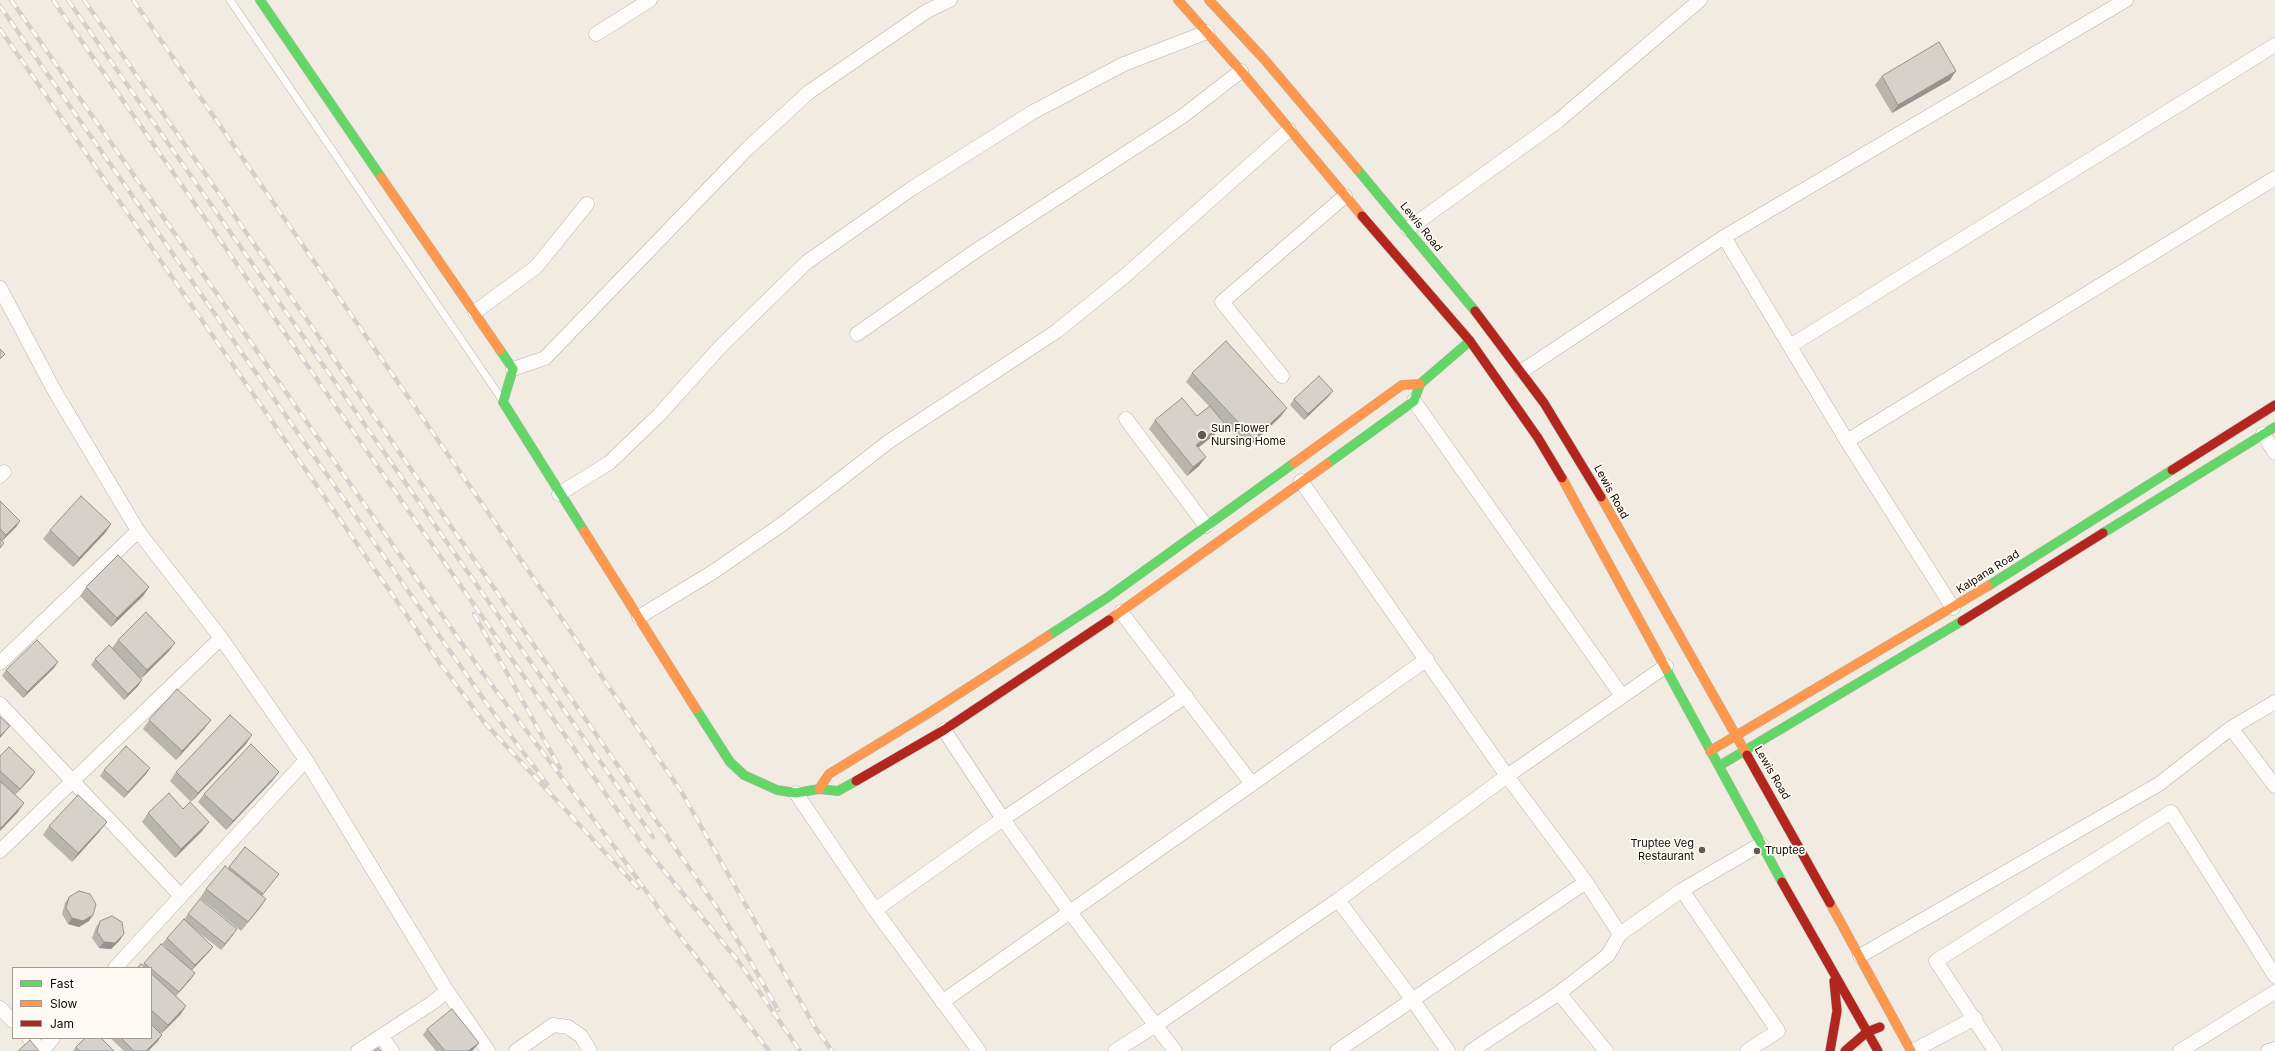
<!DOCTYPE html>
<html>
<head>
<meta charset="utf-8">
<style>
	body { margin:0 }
	#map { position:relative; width:2275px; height:1051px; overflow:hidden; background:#f2ebe1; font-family:Inter,sans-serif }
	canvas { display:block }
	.legend { position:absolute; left:12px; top:967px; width:140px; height:72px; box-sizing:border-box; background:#fffaf3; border:1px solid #9f9b95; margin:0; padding:5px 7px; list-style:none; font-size:12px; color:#100c07 }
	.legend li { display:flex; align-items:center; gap:8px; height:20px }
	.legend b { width:20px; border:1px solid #9f9b95 }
</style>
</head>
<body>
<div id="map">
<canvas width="2275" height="1051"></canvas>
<ul class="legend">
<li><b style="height:5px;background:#63d668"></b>Fast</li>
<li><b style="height:5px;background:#ff974d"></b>Slow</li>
<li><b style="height:5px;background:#b3261e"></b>Jam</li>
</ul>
</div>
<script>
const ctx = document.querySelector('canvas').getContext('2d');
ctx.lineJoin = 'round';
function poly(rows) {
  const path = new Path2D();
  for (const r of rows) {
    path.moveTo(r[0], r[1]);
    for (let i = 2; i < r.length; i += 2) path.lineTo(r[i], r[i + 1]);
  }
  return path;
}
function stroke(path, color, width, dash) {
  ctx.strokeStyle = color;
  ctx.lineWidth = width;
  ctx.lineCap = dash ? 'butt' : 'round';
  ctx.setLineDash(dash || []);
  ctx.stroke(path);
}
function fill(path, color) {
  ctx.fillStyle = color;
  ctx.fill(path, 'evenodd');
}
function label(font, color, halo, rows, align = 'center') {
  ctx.font = font + ' Inter,sans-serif';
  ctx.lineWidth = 3.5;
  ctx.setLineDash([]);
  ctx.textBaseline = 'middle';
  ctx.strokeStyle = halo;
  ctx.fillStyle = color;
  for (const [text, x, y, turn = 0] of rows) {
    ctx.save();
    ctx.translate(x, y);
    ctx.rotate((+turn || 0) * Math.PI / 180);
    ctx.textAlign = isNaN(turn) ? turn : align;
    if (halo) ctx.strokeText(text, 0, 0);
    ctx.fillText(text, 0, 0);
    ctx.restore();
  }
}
const lane = poly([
	[230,0,501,398]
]);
const street = poly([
	[596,34,650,0],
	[1408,229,1558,121,1700,0],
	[1724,237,1847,441,1953,608],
	[0,288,54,390,138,531,221,638,306,760,447,991,488,1051],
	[475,312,536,267,587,204],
	[857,334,977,250,1183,116,1241,71],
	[1790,346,2275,45],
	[513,369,545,358,748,148,809,92,927,11,950,0],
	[1522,371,1724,237,2126,0],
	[1282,376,1222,302,1345,196],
	[1414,401,1622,696],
	[1126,419,1206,526],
	[2263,434,2275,453],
	[1847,441,2275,178],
	[0,476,4,472],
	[1301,481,1507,776,1586,882,1620,934],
	[559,494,609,463,659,415,722,345,807,262,911,189,1033,112,1124,64,1207,32],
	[1121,612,1252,784],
	[639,617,713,572,781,525,891,440,1057,331,1126,275,1289,130],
	[0,663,138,531],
	[2275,702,2231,728,2275,786],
	[0,704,180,895],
	[944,730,1003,819,1069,911,1175,1051],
	[796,793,875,910,979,1051],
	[0,851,221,638],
	[1338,900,1412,999,1448,1051],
	[875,910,1003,819,1186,696],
	[1860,956,2159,784,2231,728],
	[115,968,306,760],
	[942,1002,1252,784,1427,659],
	[0,1008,13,1021],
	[381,1036,392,1051],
	[29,1038,42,1051],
	[42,1051,53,1038],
	[358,1051,432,1003,447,991],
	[516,1051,553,1025,568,1027,581,1036,590,1051],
	[1115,1051,1156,1025,1338,900,1507,776,1666,666],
	[1337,1051,1586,882],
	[1471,1051,1559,993],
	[1606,1051,1559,993,1608,955,1620,934,1682,890],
	[1747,1051,1778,1031,1682,890,1761,844],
	[1913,1051,1975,1018],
	[1995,1051,1936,961,2171,812,2275,976],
	[2180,1051,2275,992],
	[2268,1051,2275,1049]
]);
const fast = poly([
	[260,0,381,177],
	[1357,169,1475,311],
	[500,350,513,369,503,402,584,531],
	[1327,464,1414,401,1420,384,1470,341],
	[2103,533,2275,427],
	[1988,586,2172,470],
	[1048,636,1108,597,1294,463],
	[1666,669,1782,882],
	[696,709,730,762,744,775,777,790,796,793,819,789,838,791,856,781],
	[1719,766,1962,621]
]);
const slow = poly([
	[1178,0,1241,71,1362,216],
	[1209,0,1264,59,1357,169],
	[381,177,500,350],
	[1294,463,1402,385,1420,384],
	[1562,478,1666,669],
	[1601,497,1747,755],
	[584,531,696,709],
	[1109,620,1327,464],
	[1710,751,1988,586],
	[819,789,829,774,932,711,1048,636],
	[1830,903,1911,1051]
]);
const jam = poly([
	[1362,216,1470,341,1538,438,1562,478],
	[1475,311,1544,403,1601,497],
	[2172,470,2275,405],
	[1962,621,2103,533],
	[1747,755,1830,903],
	[856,781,944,730,1109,620],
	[1782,882,1878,1051],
	[1830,1051,1837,1011,1834,981],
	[1845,1051,1867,1032,1880,1027]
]);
stroke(lane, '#b7b2ab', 8);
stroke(street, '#b7b2ab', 15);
stroke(fast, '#b7b2ab', 10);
stroke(slow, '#b7b2ab', 10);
stroke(jam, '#b7b2ab', 10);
stroke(lane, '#fdfcfa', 7);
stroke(street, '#fdfcfa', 14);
stroke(fast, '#63d668', 9);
stroke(slow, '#ff974d', 9);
stroke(jam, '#b3261e', 9);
const rail = poly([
	[11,0,482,672,616,849,659,909,769,1051],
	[53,0,612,803,644,846,739,962,800,1051],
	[68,0,653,837],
	[84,0,720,912,752,964,778,1010],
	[133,0,681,791,815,1027,832,1051],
	[0,6,487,704,547,784],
	[0,29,439,662,484,722,638,888],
	[474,614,560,768]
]);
stroke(rail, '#d2d0cd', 4.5);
stroke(rail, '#fffaf3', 3, [9]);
fill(poly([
	[1882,76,1950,80,1892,113,1875,85],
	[1192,373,1287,408,1281,416,1248,448,1219,417,1224,423,1218,432,1198,448,1199,466,1187,476,1149,429,1155,420,1197,416,1209,406,1186,382],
	[1333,391,1328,397,1304,420,1290,405,1294,399],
	[0,501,20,521,16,527,2,541,0,549],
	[111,524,105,533,73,567,43,539,50,530],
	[86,587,149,587,143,596,111,627,80,596],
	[118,640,169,651,141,678,138,686,124,700,91,665,95,659,112,648],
	[54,668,23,698,2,676,6,670],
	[149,720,211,720,204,729,176,760,143,729],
	[246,744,191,802,170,781,176,772],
	[0,756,35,772,31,778,15,795,18,812,0,831],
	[150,768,146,774,124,798,100,776,104,770],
	[273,780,226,830,198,802,204,794],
	[183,809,209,822,202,831,175,858,142,822,148,813],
	[49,826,100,831,72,862,43,835],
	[245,847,279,874,262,896,266,899,241,931,200,898,206,889,228,868],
	[69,897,93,915,89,921,79,927,68,924,62,914,65,903],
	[188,914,233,935,221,950,189,925,213,947,208,953,192,970,191,979,176,996,186,1006,180,1015,161,1034,158,1041,148,1051,124,1051,110,1038,151,1038,151,968,137,968,143,965,144,963,178,959,162,944,167,938,184,920],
	[100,921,120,940,111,949,99,948,92,938,96,927],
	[427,1029,474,1049,472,1051,436,1051,423,1035],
	[76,1047,114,1051,73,1051]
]), '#b8b5af');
fill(poly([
	[1956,71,1950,80,1892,113,1898,105],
	[1333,391,1328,397,1304,420,1308,414],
	[1287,408,1281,416,1248,448,1254,439],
	[1224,423,1218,432,1190,454,1196,445],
	[1206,457,1199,466,1187,476,1193,467],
	[20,521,16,527,2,541,6,535],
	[111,524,105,533,73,567,79,558],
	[149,587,143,596,111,627,117,618],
	[175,643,169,651,141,679,147,670],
	[58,662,54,668,23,698,27,692],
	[142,680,138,686,124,700,128,694],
	[211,720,204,729,176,760,182,751],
	[10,726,0,738,0,736],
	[252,735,246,744,191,802,198,793],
	[150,768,146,774,124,798,128,792],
	[35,772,31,778,15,795,20,789],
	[279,772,273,780,226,830,233,821],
	[24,803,18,812,0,831,0,830,1,828],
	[107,822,100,831,72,862,78,853],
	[209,822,202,831,175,858,181,849],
	[266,899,260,908,241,931,248,922],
	[93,915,89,921,79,927,68,924,72,918],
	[237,929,233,935,221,950,225,944],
	[124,934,120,940,111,949,99,948,104,942],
	[213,947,208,953,191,971,195,965],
	[195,973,191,979,174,998,179,992],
	[186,1006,180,1015,161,1034,168,1025],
	[162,1035,158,1041,148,1051,146,1051],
	[479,1043,474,1049,472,1051,468,1051]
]), '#96938e');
const building = poly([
	[1939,42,1956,71,1898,105,1882,76,1939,42],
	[1226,341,1287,408,1254,439,1192,373,1226,341],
	[0,349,5,354,0,359,0,349],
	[1319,376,1333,391,1308,414,1294,399,1319,376],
	[1182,398,1197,416,1210,406,1224,423,1196,445,1206,457,1193,467,1155,420,1182,398],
	[81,496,111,524,79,558,50,530,81,496],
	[0,501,20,521,6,535,0,529,0,501],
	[0,539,4,543,0,548,0,539],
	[118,555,149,587,117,618,86,587,118,555],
	[146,612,175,643,147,670,118,640,146,612],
	[37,640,58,662,27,692,6,670,37,640],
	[109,645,142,680,128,694,95,659,109,645],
	[177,689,211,720,182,751,149,720,177,689],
	[230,715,252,735,198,793,176,772,230,715],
	[0,717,10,726,0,736,0,717],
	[251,744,279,772,233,821,204,794,251,744],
	[126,746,150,768,128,792,104,770,126,746],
	[9,747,35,772,20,789,0,771,0,756,9,747],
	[0,781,24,803,1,828,0,827,0,781],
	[169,793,183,809,190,802,209,822,181,849,148,813,169,793],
	[78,795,107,822,78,853,49,826,78,795],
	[245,847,279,874,263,894,229,867,245,847],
	[225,866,266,899,248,922,206,889,225,866],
	[79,891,90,894,96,904,93,915,83,921,72,918,66,908,69,897,79,891],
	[200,899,237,929,225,944,188,914,200,899],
	[112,916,122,922,124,934,115,943,104,942,97,932,100,921,112,916],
	[184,919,213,947,195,965,167,938,184,919],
	[161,944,195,973,179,992,144,963,161,944],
	[141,964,146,968,137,968,141,964],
	[151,973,186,1006,168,1025,151,1010,151,973],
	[452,1009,479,1043,468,1051,445,1051,427,1029,452,1009],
	[151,1024,162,1035,146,1051,134,1051,121,1038,151,1038,151,1024],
	[85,1038,101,1038,114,1051,79,1051,76,1047,85,1038],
	[30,1040,39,1051,18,1051,30,1040],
	[378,1048,381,1051,374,1051,378,1048]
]);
fill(building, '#d6d2cb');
stroke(building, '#96938e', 1);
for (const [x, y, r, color] of [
	[1202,435,5,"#5f5a53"],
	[1702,850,4,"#5f5a53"],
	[1757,851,4,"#5f5a53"]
]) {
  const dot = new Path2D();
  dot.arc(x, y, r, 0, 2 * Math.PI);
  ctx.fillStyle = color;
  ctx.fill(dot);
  stroke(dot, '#fffaf3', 1.5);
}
label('11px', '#100c07', '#fffaf3', [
	["Lewis Road",1421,227,51],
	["Lewis Road",1611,492,61],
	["Kalpana Road",1988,572,-32],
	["Lewis Road",1772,773,60]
]);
label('11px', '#100c07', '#fffaf3', [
	["Sun Flower",1211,429],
	["Nursing Home",1211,442],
	["Truptee Veg",1694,844,"right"],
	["Restaurant",1694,857,"right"],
	["Truptee",1765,851]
], 'left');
</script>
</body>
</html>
